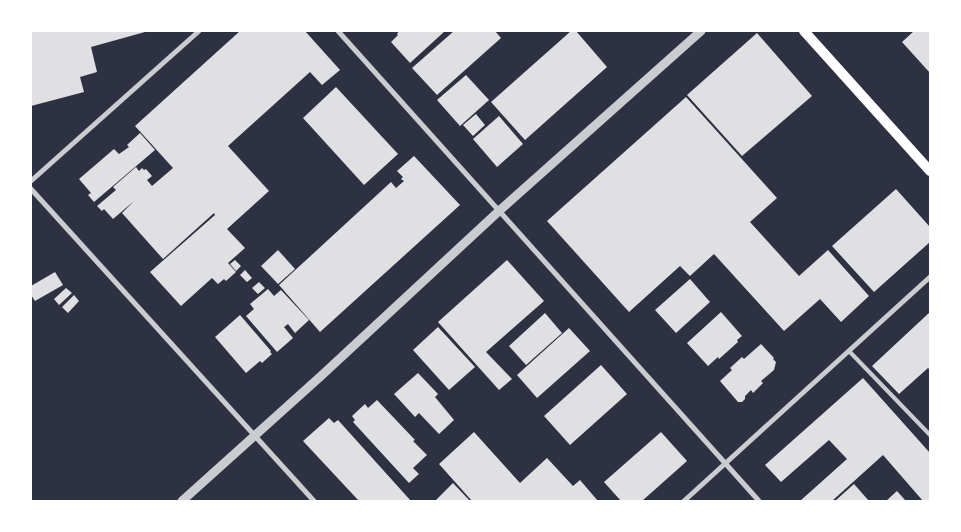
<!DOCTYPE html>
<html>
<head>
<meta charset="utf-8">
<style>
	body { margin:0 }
	#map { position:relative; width:961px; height:532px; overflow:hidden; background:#2d3142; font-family:"PT Serif",serif }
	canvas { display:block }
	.frame { position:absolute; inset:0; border:32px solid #fff; pointer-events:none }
</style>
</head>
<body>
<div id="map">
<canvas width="961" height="532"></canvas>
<div class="frame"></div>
</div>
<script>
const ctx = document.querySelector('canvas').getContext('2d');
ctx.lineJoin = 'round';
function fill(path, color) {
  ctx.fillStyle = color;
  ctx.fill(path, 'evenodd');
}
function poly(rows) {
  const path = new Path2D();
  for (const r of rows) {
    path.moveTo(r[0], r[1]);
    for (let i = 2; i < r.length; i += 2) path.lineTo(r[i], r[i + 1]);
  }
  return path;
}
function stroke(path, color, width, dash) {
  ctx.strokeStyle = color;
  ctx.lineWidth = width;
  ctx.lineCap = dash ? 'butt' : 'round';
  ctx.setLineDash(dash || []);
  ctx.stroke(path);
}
fill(poly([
	[31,31,145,31,145,32,91,47,97,72,80,77,84,92,31,106],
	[240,31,305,31,340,70,322,85,310,72,228,146,269,191,227,229,245,248,228,263,236,272,226,281,224,279,218,284,212,278,181,306,150,272,215,215,214,213,163,259,122,213,134,201,113,219,104,209,102,211,97,206,116,190,113,187,136,167,139,171,142,168,144,170,146,169,152,176,147,180,152,186,173,168,135,126],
	[399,31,445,31,410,63,391,42,398,35,397,34],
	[454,31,495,31,501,38,437,95,412,68],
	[571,31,576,31,607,67,525,140,491,102],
	[914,31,930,31,930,73,902,42],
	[757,33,812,96,742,156,687,95],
	[466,75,489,100,460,126,437,100],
	[336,87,398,154,364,185,303,118],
	[686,97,777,198,750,222,799,276,828,250,869,296,841,322,820,299,784,331,714,254,690,276,680,266,629,312,547,221],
	[476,114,485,125,473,136,463,125],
	[499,116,523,144,497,167,473,139],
	[140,133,155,150,94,202,88,195,91,193,79,179,114,149,119,154,129,147,127,145],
	[414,156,460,205,320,332,279,285,391,182,396,188,404,181,401,179,403,177,397,171],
	[896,189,930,227,930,242,874,292,832,246],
	[278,250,295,269,278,284,261,266],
	[235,260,241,266,236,271,230,264],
	[507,260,544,301,486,352,512,379,499,390,438,322],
	[245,270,252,278,247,282,240,275],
	[55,272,63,285,35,301,31,295,31,286],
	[690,279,710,302,676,333,655,310],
	[259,282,265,288,258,294,252,288],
	[66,288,72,293,59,305,54,299],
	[268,289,274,296,281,290,309,320,295,333,288,324,284,327,293,338,277,352,246,316,254,309,250,304],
	[74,295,79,301,68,313,62,307],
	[721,312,742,336,737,340,738,342,719,359,718,357,708,366,687,343],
	[930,312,930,370,928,368,899,394,872,366],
	[545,313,562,333,526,365,509,346],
	[240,315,271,351,270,352,272,354,262,363,260,361,246,373,215,337],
	[438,327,475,367,449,390,413,350],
	[569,328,590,351,537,398,517,375],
	[761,344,774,358,773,359,776,362,774,370,761,381,763,383,753,393,751,390,745,396,745,399,742,402,738,402,720,381,732,370,730,368,742,357,744,359],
	[601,365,627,394,570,445,544,416],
	[418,373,438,394,435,397,454,420,439,434,419,413,415,417,394,394],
	[863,378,930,453,930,501,923,501,883,455,832,501,800,501,847,459,829,440,781,482,765,465],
	[377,400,415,440,413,441,427,455,413,468,419,474,409,483,353,422,355,420,352,416,365,404,368,408],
	[329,418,334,423,338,420,411,501,359,501,303,441],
	[474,432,520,483,547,458,573,486,580,480,598,501,472,501,439,464],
	[661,432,687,461,642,501,621,501,604,482],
	[453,483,470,501,435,501],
	[854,484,869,501,835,501],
	[897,491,905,500,886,501]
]), '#e0e0e3');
stroke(poly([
	[849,351,930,435]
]), '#caccd0', 4);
stroke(poly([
	[338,31,759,501],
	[31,181,199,31],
	[31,189,314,501],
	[684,501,930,277]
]), '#caccd0', 5);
stroke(poly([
	[182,501,321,376,499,211,701,31]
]), '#caccd0', 9);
stroke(poly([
	[804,31,930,171]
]), '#fff', 10);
</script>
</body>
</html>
